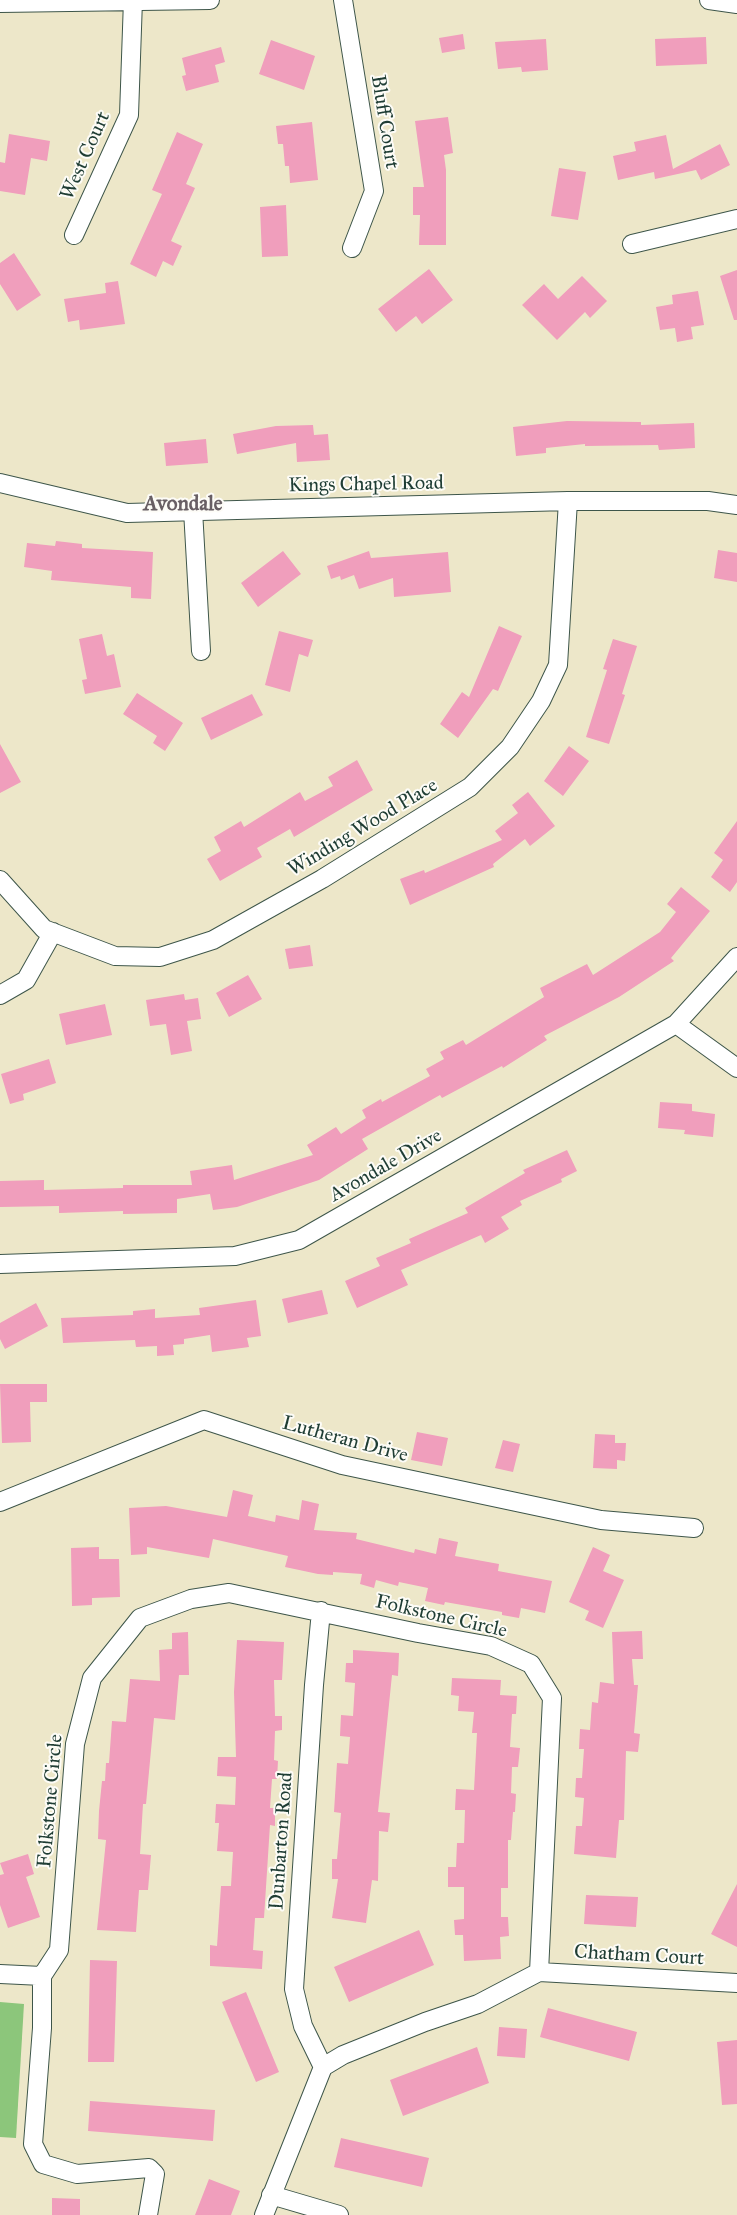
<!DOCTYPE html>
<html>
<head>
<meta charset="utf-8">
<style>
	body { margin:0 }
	canvas { display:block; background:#ede7c9 }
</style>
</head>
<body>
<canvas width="737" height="2215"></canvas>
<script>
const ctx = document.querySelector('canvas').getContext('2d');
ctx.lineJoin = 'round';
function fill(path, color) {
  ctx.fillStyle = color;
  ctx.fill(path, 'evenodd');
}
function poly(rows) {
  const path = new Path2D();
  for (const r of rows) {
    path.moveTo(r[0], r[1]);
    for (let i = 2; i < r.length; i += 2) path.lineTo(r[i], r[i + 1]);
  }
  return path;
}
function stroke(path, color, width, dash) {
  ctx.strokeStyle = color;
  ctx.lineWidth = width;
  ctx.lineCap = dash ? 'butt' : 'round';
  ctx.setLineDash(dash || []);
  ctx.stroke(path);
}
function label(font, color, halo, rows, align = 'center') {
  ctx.font = font + ' "IM FELL Great Primer",serif';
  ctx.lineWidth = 4;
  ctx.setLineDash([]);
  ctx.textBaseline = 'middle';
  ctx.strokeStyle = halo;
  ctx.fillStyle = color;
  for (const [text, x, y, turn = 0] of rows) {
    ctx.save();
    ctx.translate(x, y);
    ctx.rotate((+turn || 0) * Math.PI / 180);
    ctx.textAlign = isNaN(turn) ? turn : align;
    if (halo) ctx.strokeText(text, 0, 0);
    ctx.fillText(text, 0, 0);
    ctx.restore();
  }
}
fill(poly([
	[0,2002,24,2004,16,2138,0,2137]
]), '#8cc67b');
fill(poly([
	[463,34,465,49,442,53,439,38],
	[706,37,707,64,656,66,655,39],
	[546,39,548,70,522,72,521,67,498,69,495,42],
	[271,40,315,56,304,90,259,74],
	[221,47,225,62,215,65,219,82,186,91,182,76,186,75,182,58],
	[448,117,453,153,444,155,446,170,446,245,419,245,420,215,413,215,413,187,424,187,415,121],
	[312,122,318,180,290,183,289,166,285,166,283,144,278,144,276,126],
	[177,132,203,144,186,184,195,188,171,241,182,246,173,266,163,261,156,277,130,264,162,194,152,190],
	[9,134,50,141,47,161,31,158,25,195,0,191,0,162,5,163],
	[666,135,673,169,720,144,730,165,701,180,696,170,655,179,654,172,618,180,613,156,636,151,634,142],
	[559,168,586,172,578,220,551,216],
	[286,205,288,256,262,257,260,207],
	[14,253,41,295,17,311,0,284,0,263],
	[429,269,453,300,422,324,416,316,396,332,378,309],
	[737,270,737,320,734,320,720,276],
	[582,276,607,301,590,318,585,312,557,340,522,305,544,284,558,299],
	[118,281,125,324,80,330,79,320,68,322,64,299,106,293,105,283],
	[698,291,704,325,691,327,693,339,677,342,675,328,660,330,656,307,673,304,672,295],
	[567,421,641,422,641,425,694,423,695,448,659,450,658,445,585,446,585,444,546,448,546,453,516,456,513,427],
	[313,425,314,435,328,434,330,460,297,462,296,443,237,454,233,434,276,426],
	[206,439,208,463,166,466,164,443],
	[56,541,82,544,82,548,153,552,151,599,131,598,131,587,51,580,52,571,24,567,27,543,55,546],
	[718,550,737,553,737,582,714,578],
	[283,551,301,574,258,607,241,583],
	[369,551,371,558,448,552,451,592,394,597,393,578,359,589,354,575,341,580,340,576,331,579,327,566],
	[499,626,522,636,498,691,493,689,458,738,440,724,462,692,469,697],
	[279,631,313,640,308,657,299,654,290,692,265,685],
	[102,634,107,656,114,654,121,687,85,694,82,680,87,679,79,639],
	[613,639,637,646,622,694,625,695,609,744,586,737,607,670,603,669],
	[137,693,183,723,165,751,153,743,157,736,123,714],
	[252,694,263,715,211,740,201,718],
	[0,744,21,782,0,793],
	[569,746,589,761,563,796,544,781],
	[357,760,373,790,294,837,290,829,257,848,262,857,220,881,207,859,221,851,214,837,241,821,244,827,300,792,305,801,333,786,328,777],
	[528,792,555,826,530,846,525,839,493,864,494,867,410,905,400,879,424,870,425,873,502,840,495,831,518,813,512,805],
	[737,821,737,882,730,892,711,877,723,860,714,853],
	[681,887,710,911,671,958,674,961,619,997,544,1036,547,1040,503,1068,502,1066,442,1098,440,1095,362,1139,368,1149,319,1180,237,1207,213,1210,210,1194,177,1199,177,1213,123,1214,123,1211,59,1213,59,1206,0,1207,0,1181,44,1180,44,1190,123,1188,123,1185,192,1185,190,1171,232,1165,234,1180,313,1155,307,1145,336,1127,341,1134,366,1118,362,1110,381,1099,382,1102,430,1076,426,1069,444,1059,440,1052,463,1040,466,1045,544,997,540,988,587,964,593,975,660,932,676,912,667,904],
	[310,945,313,966,289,969,285,949],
	[248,975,262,999,229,1017,216,993],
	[184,994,185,1000,198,998,201,1019,187,1021,192,1051,171,1055,166,1024,150,1026,146,1000],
	[105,1004,112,1035,66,1045,59,1014],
	[49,1059,56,1083,23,1094,24,1100,10,1104,1,1074],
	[660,1102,692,1104,692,1111,715,1114,713,1137,684,1134,685,1130,658,1128],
	[567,1150,577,1171,561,1179,562,1182,520,1201,522,1205,501,1217,509,1229,485,1243,481,1235,401,1270,408,1285,357,1308,345,1281,380,1266,376,1258,411,1243,409,1239,468,1213,465,1208,525,1173,523,1170],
	[322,1290,328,1314,288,1323,282,1299],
	[256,1300,261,1336,247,1338,249,1347,212,1352,210,1335,184,1339,184,1344,173,1345,174,1355,157,1356,157,1346,136,1347,135,1340,63,1343,61,1318,133,1315,133,1311,155,1309,155,1318,200,1315,199,1308],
	[36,1303,48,1326,5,1349,0,1339,0,1323],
	[0,1384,47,1384,47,1402,30,1402,31,1442,2,1443],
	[417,1432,448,1438,442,1466,411,1460],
	[595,1434,615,1435,615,1443,626,1443,625,1461,617,1460,617,1469,593,1468],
	[503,1440,520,1444,513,1472,495,1468],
	[233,1490,253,1495,248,1516,275,1522,276,1515,299,1520,302,1500,319,1504,314,1530,357,1533,356,1539,414,1553,415,1549,436,1554,439,1538,458,1542,455,1556,499,1564,498,1571,552,1581,545,1613,521,1608,519,1618,502,1615,502,1612,445,1602,444,1605,425,1601,428,1588,399,1582,398,1586,376,1580,374,1588,360,1584,362,1574,333,1572,333,1575,318,1574,285,1567,288,1556,213,1539,209,1558,147,1547,147,1554,131,1555,129,1508,166,1506,227,1517],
	[99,1547,99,1559,119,1559,120,1597,92,1598,92,1605,72,1606,71,1548],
	[593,1547,610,1555,603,1571,624,1580,603,1628,585,1620,589,1611,569,1602],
	[642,1631,643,1659,632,1659,634,1685,638,1685,634,1733,640,1734,638,1752,626,1751,624,1820,619,1820,616,1858,574,1854,576,1826,582,1826,584,1798,575,1797,576,1778,582,1778,584,1749,579,1749,580,1729,590,1730,592,1702,598,1703,600,1682,614,1684,612,1632],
	[188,1632,189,1675,179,1675,175,1720,154,1718,146,1804,143,1804,140,1854,151,1855,148,1890,139,1890,136,1932,97,1930,106,1840,98,1839,99,1811,102,1781,105,1781,106,1763,109,1763,112,1721,126,1722,130,1679,160,1681,159,1650,172,1649,172,1633],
	[237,1640,284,1642,282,1680,274,1680,275,1716,282,1716,282,1730,275,1731,274,1760,278,1761,277,1779,272,1779,270,1808,275,1808,275,1826,270,1825,264,1918,255,1918,253,1950,263,1951,262,1969,210,1966,210,1945,217,1946,221,1886,231,1886,233,1852,217,1851,219,1823,215,1823,216,1804,235,1805,236,1777,217,1776,218,1757,236,1757,234,1692],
	[353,1650,399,1653,398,1676,392,1675,378,1812,390,1813,388,1832,379,1831,378,1881,372,1880,366,1923,332,1918,338,1879,332,1879,332,1859,337,1859,341,1813,334,1812,337,1763,348,1764,350,1737,340,1736,341,1715,353,1716,355,1683,345,1682,346,1663,353,1663],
	[452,1678,501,1680,500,1695,517,1696,516,1714,512,1714,510,1747,520,1748,518,1767,512,1767,511,1793,516,1794,515,1812,513,1812,511,1840,508,1840,508,1888,501,1888,501,1917,508,1917,509,1936,500,1937,501,1959,464,1961,463,1935,455,1935,454,1920,464,1919,464,1887,448,1887,448,1867,456,1867,457,1843,464,1843,465,1810,455,1810,456,1789,474,1790,477,1733,472,1733,474,1712,458,1711,459,1696,451,1695],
	[28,1854,34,1874,26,1877,40,1917,8,1928,0,1905,0,1875,4,1874,0,1863],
	[737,1884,737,1947,711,1934],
	[586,1895,638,1897,636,1927,584,1924],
	[419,1930,434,1965,349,2002,334,1967],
	[90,1960,117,1961,114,2062,88,2062],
	[246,1992,279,2072,256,2082,222,2002],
	[548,2008,637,2032,629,2061,540,2037],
	[499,2027,527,2029,525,2058,497,2056],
	[737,2040,737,2104,722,2105,717,2042],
	[477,2047,489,2083,403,2116,390,2080],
	[90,2101,215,2110,213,2141,88,2131],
	[341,2138,429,2158,422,2187,334,2167],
	[209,2179,240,2191,231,2215,195,2215],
	[52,2198,80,2199,80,2215,52,2215]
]), '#f09ebc');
const street = poly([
	[343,0,374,191,352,248],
	[709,0,737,4],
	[0,3,210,0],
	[74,235,129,115,133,0],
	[632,244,737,219],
	[0,483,127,513,568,501,708,501,737,505],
	[193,510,201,651],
	[0,880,44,929,115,956,160,957,213,940,322,879,470,787,510,747,541,701,558,665,568,501],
	[0,995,26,980,53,932],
	[676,1024,737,1068],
	[0,1264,235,1256,299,1240,676,1024,737,957],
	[0,1502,204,1420,342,1465,601,1520,694,1528],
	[321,1611,314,1685,294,1989,303,2026,323,2067],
	[539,1972,737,1983],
	[0,1974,42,1976],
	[271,2195,339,2215],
	[148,2215,155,2174,149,2168,77,2174,43,2164,33,2144,42,2028,42,1976,59,1950,75,1744,92,1678,140,1618,191,1599,229,1593,418,1633,491,1646,531,1664,552,1698,539,1972],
	[264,2215,323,2067,343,2055,425,2022,478,2004,539,1972]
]);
stroke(street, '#3e564a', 20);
stroke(street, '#fff', 18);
label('20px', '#1f3d34', '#fdfcf7', [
	["Bluff Court",384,122,81],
	["West Court",86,156,-66],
	["Kings Chapel Road",366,485,-1],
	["Winding Wood Place",363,828,-31],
	["Avondale Drive",386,1166,-30],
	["Lutheran Drive",345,1440,15],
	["Folkstone Circle",441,1617,13],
	["Folkstone Circle",51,1801,-85],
	["Dunbarton Road",282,1841,-86],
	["Chatham Court",639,1956,3]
]);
label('bold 21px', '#685f64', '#fdfcf7', [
	["Avondale",183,505]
]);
</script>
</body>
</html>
